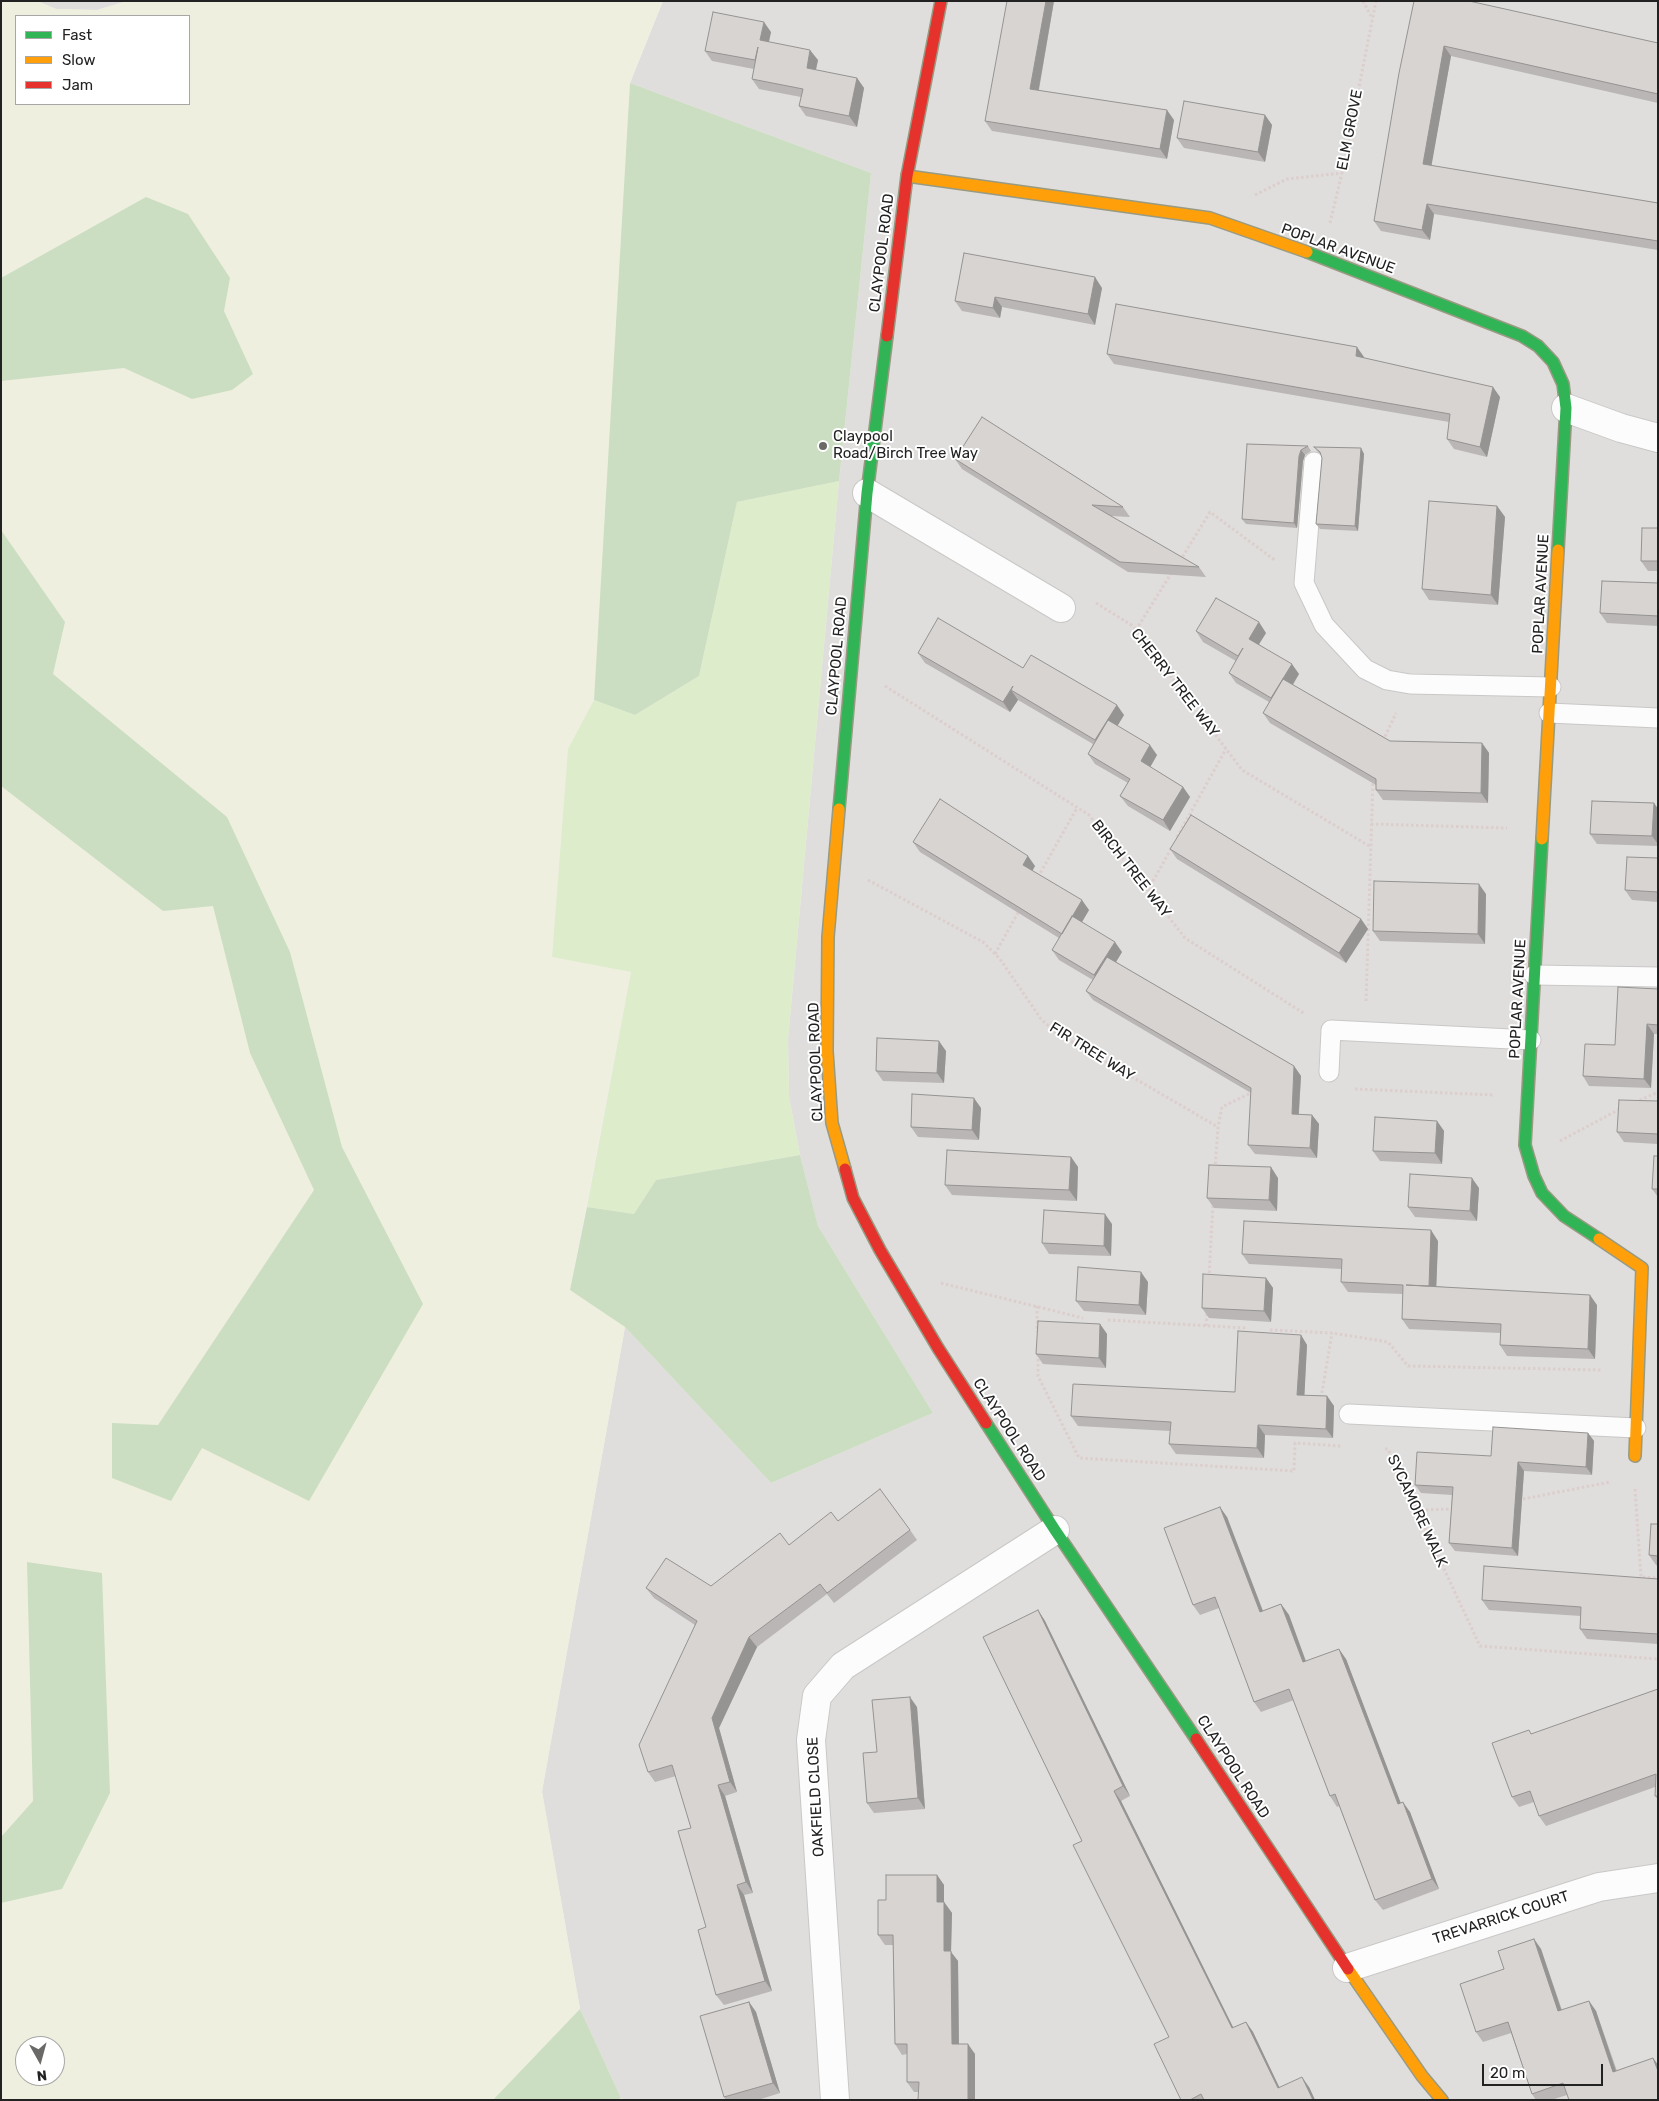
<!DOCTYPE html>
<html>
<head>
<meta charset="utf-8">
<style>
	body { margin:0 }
	#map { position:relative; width:1659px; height:2101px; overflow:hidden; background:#f0eeeb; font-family:Rubik,sans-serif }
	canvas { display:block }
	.frame { position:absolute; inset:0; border:2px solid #222; pointer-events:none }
	.legend { position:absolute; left:15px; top:15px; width:175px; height:90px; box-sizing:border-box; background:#fff; border:1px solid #a7a7a7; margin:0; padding:6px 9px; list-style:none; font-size:15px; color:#222 }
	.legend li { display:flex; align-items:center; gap:10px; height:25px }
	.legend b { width:25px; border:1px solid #a7a7a7 }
	.north { position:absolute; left:15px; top:2036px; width:50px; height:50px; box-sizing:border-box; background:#fff; border:1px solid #a7a7a7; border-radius:50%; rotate:173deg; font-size:14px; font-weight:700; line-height:20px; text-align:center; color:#222 }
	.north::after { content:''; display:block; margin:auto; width:18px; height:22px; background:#6a6968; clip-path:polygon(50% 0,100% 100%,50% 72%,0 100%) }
	.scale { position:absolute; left:1482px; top:2064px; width:121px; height:22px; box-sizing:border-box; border:2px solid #222; border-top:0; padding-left:6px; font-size:15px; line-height:18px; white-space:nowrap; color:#222; -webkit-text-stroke:4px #fff; paint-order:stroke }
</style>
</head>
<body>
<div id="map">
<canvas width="1659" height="2101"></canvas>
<div class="frame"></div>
<ul class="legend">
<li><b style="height:6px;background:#30b455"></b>Fast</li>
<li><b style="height:6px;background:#ff9f0a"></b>Slow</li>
<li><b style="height:6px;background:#e5322d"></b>Jam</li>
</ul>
<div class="north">N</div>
<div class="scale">20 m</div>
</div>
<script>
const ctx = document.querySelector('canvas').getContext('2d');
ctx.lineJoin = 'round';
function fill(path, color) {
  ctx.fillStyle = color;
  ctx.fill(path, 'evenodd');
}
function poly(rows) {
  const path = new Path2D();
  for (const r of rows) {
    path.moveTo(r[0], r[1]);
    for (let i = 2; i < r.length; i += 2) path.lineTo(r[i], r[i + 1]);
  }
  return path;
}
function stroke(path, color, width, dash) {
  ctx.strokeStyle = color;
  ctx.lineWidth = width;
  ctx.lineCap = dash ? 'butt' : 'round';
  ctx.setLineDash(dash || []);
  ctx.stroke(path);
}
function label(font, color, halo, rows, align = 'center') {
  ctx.font = font + ' Rubik,sans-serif';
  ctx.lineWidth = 4;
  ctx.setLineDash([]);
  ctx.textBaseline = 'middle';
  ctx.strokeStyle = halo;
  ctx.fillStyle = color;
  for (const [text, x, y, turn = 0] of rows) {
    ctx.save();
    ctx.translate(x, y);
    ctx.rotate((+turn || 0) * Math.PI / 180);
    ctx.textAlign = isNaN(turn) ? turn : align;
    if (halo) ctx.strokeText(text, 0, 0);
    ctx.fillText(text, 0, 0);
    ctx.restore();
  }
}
fill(poly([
	[37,1,127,1,97,10,56,9],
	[663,1,1658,1,1658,2100,626,2100,621,2098,580,2009,542,1792,625,1327,771,1483,933,1413,818,1226,800,1155,789,1097,788,1039,839,481,871,173,630,83]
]), '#dfdedc');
fill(poly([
	[1,1,37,1,56,9,97,10,127,1,663,1,630,83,594,700,568,749,552,957,631,972,570,1290,625,1327,542,1791,580,2009,493,2100,1,2100,1,1903,62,1889,110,1793,102,1574,27,1562,33,1801,1,1837,1,786,163,911,213,906,250,1053,314,1190,158,1425,202,1448,423,1304,342,1147,290,952,227,817,53,674,65,622,1,530,1,381,124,368,192,399,253,374,224,311,146,197,1,278],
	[16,16,189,16,189,104,16,104],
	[25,2046,55,2046,55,2076,25,2076]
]), '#efefdf');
fill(poly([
	[839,481,788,1039,789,1097,800,1155,656,1180,634,1214,587,1207,631,972,552,957,568,749,594,700,635,715,699,676,737,502]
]), '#ddeccb');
fill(poly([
	[630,83,871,173,839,481,737,502,699,676,635,715,594,700],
	[146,197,188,214,230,278,224,311,253,374,232,390,192,399,124,368,1,381,1,278],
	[1,530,65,622,53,674,227,817,290,952,342,1147,423,1304,309,1501,202,1448,171,1501,112,1478,112,1423,158,1425,314,1190,250,1053,213,906,163,911,1,786],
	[800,1155,818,1226,933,1413,771,1483,625,1327,570,1290,587,1207,634,1214,656,1180],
	[27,1562,102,1573,110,1793,62,1889,1,1903,1,1837,33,1801],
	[580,2009,621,2098,618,2100,493,2100]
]), '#cbdec1');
const lane = poly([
	[1314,462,1304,583,1324,625,1365,669,1387,680,1410,684,1551,687],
	[1549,713,1658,718],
	[1534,975,1658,977],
	[1329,1072,1331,1030,1531,1040],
	[1349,1414,1636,1428]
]);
const street = poly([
	[1566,408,1621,428,1658,438],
	[867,493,1061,608],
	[1347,1968,1599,1887,1658,1878],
	[835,2100,811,1740,817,1696,843,1666,1055,1530]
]);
const fast = poly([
	[1307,252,1522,336,1538,346,1553,362,1563,384,1566,408,1558,550],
	[839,809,867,493,887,336],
	[1542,839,1525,1145,1534,1176,1542,1193,1564,1216,1599,1239],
	[986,1423,1055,1530,1196,1739]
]);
const slow = poly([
	[907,176,1210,218,1307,252],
	[839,809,828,937,827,1051,832,1123,845,1169],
	[1542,839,1558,550],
	[1599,1239,1642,1268,1635,1456],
	[1348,1969,1422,2076,1442,2100]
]);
const jam = poly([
	[887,336,907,176,941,1],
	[845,1169,853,1198,880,1250,938,1348,986,1423],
	[1196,1739,1348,1969]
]);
stroke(lane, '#c9c8c7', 21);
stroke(street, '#c9c8c7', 30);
stroke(fast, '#999a82', 14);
stroke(slow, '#999a82', 14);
stroke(jam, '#999a82', 14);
stroke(poly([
	[1363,1,1371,16],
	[1255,195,1287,179,1342,173],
	[1330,223,1342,173,1376,1],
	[1180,561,1210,512,1276,561],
	[1096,603,1133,626,1242,770,1371,847],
	[1136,630,1172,572],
	[885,686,1089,815,1185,938,1305,1014],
	[1383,741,1396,713],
	[1371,824,1507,828],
	[1177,837,1226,749],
	[1038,877,1077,808],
	[868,880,983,942,1000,959,1041,1019,1055,1032,1218,1127],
	[1148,890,1172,847],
	[995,954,1020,909],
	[1366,1001,1373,780],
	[1355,1089,1494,1095],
	[1635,1102,1658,1092],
	[1560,1141,1620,1109],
	[1215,1169,1218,1127,1222,1107,1253,1092],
	[1209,1278,1213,1202],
	[941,1283,1083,1318],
	[1037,1306,1037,1332],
	[1108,1320,1246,1328],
	[1206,1326,1207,1312],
	[1270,1330,1332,1333,1388,1342,1408,1366,1603,1370],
	[1038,1354,1038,1376,1079,1458,1294,1471,1295,1443,1341,1446],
	[1321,1398,1332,1333],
	[1385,1449,1388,1449,1480,1646,1658,1659],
	[1635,1489,1641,1577,1658,1578],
	[1518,1500,1610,1482],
	[1416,1510,1455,1509]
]), '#dccecd', 3, [2.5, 2.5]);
stroke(lane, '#fdfcfc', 19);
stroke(street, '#fdfcfc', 28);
stroke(fast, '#30b455', 11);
stroke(slow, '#ff9f0a', 11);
stroke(jam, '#e5322d', 11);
fill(poly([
	[1054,1,1039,90,1174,120,1167,159,992,131,985,121],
	[1414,1,1658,43,1658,103,1451,56,1431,166,1658,203,1658,250,1434,214,1430,240,1381,231,1374,221],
	[771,32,769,42,818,60,816,70,857,78,864,88,857,127,806,116,799,106,801,97,759,89,752,79,754,69,712,61,705,51],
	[1265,115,1272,125,1265,162,1184,148,1177,138],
	[1102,288,1095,325,1002,307,1000,318,962,311,955,301],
	[1107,354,1364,357,1364,358,1500,397,1487,457,1454,449,1447,439,1449,422,1114,364],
	[1247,444,1308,446,1311,451,1305,455,1303,461,1297,528,1246,524,1242,519],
	[1314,447,1361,448,1364,454,1358,531,1320,529,1316,524,1322,458,1321,454,1318,452],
	[955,459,1123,507,1130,517,1111,516,1199,567,1206,577,1128,572,962,469],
	[1497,506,1505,517,1498,605,1429,600,1422,589],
	[1658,528,1658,571,1648,571,1641,561],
	[1658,583,1658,626,1607,623,1600,613],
	[1196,631,1266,633,1259,644,1299,674,1293,685,1390,741,1482,743,1489,753,1488,803,1383,800,1376,790,1376,785,1270,723,1263,713,1269,702,1236,683,1229,673,1236,661,1203,642],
	[918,653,1023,668,1124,715,1117,726,1157,755,1150,767,1183,787,1190,797,1170,831,1128,806,1120,796,1128,783,1095,764,1088,754,1093,744,1018,700,1010,712,925,663],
	[1654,803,1658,809,1658,846,1597,844,1590,834],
	[913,842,1035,866,1032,871,1089,910,1082,922,1122,952,1116,962,1294,1066,1301,1076,1299,1114,1312,1115,1319,1124,1317,1158,1255,1154,1248,1145,1251,1093,1093,1000,1086,991,1093,980,1059,960,1052,950,1059,938,920,852],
	[1170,849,1361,919,1368,929,1346,963,1177,859],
	[1658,858,1658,902,1632,900,1625,890],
	[1486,894,1485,944,1380,941,1373,931],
	[1658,989,1658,1034,1654,1034,1651,1088,1589,1086,1583,1076,1615,1045],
	[946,1051,944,1083,883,1081,876,1071],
	[1658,1101,1658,1144,1624,1142,1617,1132],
	[981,1108,979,1140,918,1137,911,1127],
	[1437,1121,1444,1131,1442,1164,1380,1161,1373,1151],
	[1658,1156,1658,1197,1652,1189],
	[1071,1157,1078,1167,1077,1201,952,1195,945,1185],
	[1278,1178,1277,1211,1214,1208,1207,1198],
	[1479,1188,1477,1221,1415,1217,1408,1207],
	[1112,1224,1111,1256,1049,1254,1042,1243],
	[1438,1241,1436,1286,1597,1305,1595,1359,1507,1356,1500,1345,1501,1333,1409,1329,1402,1319,1403,1294,1348,1292,1341,1282,1341,1269,1249,1264,1242,1254],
	[1266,1278,1273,1288,1271,1322,1209,1318,1202,1308],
	[1148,1282,1146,1315,1084,1311,1076,1301],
	[1100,1324,1107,1334,1106,1368,1043,1364,1036,1354],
	[1301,1335,1307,1345,1304,1395,1327,1396,1334,1406,1333,1438,1265,1435,1264,1458,1176,1454,1169,1444,1170,1431,1078,1426,1071,1416,1235,1392],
	[1588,1433,1594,1441,1592,1475,1524,1471,1518,1556,1455,1551,1449,1543,1452,1495,1421,1493,1415,1485,1491,1456],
	[1227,1517,1263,1611,1281,1604,1289,1615,1306,1661,1346,1659,1400,1803,1410,1812,1439,1889,1383,1910,1375,1900,1339,1806,1337,1807,1330,1796,1294,1700,1261,1712,1254,1702,1219,1608,1200,1615,1193,1605],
	[838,1521,910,1530,917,1540,834,1603,827,1594,757,1647,719,1728,737,1792,725,1796,753,1893,744,1895,772,1991,724,2005,716,1995,691,1828,676,1776,655,1782,648,1772,695,1625,654,1598,646,1588,711,1586,789,1545],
	[1658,1524,1658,1566,1656,1565,1649,1555],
	[1658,1579,1658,1644,1587,1639,1580,1629,1581,1616,1489,1610,1482,1600],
	[1038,1610,1045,1621,1130,1796,1121,1801,1233,2028,1246,2022,1253,2032,1279,2088,1309,2087,1315,2100,1181,2100,1169,2037,1082,1841],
	[1658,1689,1658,1800,1655,1796,1655,1787,1546,1826,1539,1816,1534,1802,1519,1807,1512,1797,1532,1734],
	[917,1707,925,1809,874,1813,867,1803],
	[937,1875,944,1885,944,1902,952,1913,951,1952,958,1961,959,2044,975,2054,918,2092,914,2092,907,2082,907,2054,902,2055,895,2044,893,1945,885,1945,878,1935,886,1900],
	[1534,1939,1541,1949,1562,2010,1589,2001,1596,2011,1617,2071,1653,2058,1658,2065,1658,2100,1567,2095,1551,2100,1536,2100,1532,2094,1511,2033,1483,2042,1476,2032,1504,1969],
	[749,2002,756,2012,780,2093,758,2100,726,2100,724,2097]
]), '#b9b6b5');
fill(poly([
	[1046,1,1054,1,1037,99,1030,89],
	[764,22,771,32,767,50,760,40],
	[1444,46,1451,56,1430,174,1423,164],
	[810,50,818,60,814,78,807,68],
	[857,78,864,88,857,127,849,116],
	[1167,110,1174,120,1167,159,1160,149],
	[1265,115,1272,125,1265,162,1258,152],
	[1427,204,1434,214,1430,240,1422,230],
	[1095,277,1102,288,1095,325,1088,314],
	[995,297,1002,307,1000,318,993,308],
	[1357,347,1364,357,1363,367,1356,356],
	[1493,387,1500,397,1487,457,1480,447],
	[1361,448,1364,454,1358,531,1355,526],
	[1301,450,1305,455,1303,461,1297,528,1294,523,1299,456],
	[1497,506,1505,517,1498,605,1491,595],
	[1259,622,1266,633,1256,649,1249,639],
	[1292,664,1299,674,1278,708,1271,698],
	[1011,690,1018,700,1010,712,1003,702],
	[1117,705,1124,715,1103,750,1095,740],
	[1482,743,1489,753,1488,803,1481,793],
	[1150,745,1157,755,1148,771,1141,761],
	[1183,787,1190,797,1170,831,1163,820],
	[1654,803,1658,809,1658,844,1652,836],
	[1028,856,1035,866,1030,875,1023,865],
	[1479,884,1486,894,1485,944,1478,934],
	[1082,900,1089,910,1069,944,1062,934],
	[1361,919,1368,929,1346,963,1339,953],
	[1115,942,1122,952,1102,985,1094,975],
	[1647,1024,1654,1034,1651,1088,1644,1079],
	[939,1041,946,1051,944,1083,937,1073],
	[1294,1066,1301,1076,1298,1123,1292,1114],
	[974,1098,981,1108,979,1140,972,1130],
	[1312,1115,1319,1124,1317,1158,1310,1148],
	[1437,1121,1444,1131,1442,1164,1435,1153],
	[1071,1157,1078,1167,1077,1201,1069,1190],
	[1271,1167,1278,1178,1277,1211,1269,1200],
	[1472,1178,1479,1188,1477,1221,1470,1211],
	[1105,1214,1112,1224,1111,1256,1104,1246],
	[1431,1230,1438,1241,1436,1296,1429,1286],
	[1141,1272,1148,1282,1146,1315,1139,1305],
	[1266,1278,1273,1288,1271,1322,1264,1311],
	[1590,1295,1597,1305,1595,1359,1588,1349],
	[1100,1324,1107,1334,1106,1368,1099,1358],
	[1301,1335,1307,1345,1304,1404,1297,1395],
	[1327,1396,1334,1406,1333,1438,1326,1429],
	[1258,1425,1265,1435,1264,1458,1257,1448],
	[1588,1433,1594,1441,1592,1475,1586,1467],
	[1518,1462,1524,1471,1518,1556,1512,1548],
	[1220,1507,1227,1517,1267,1622,1260,1612],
	[1281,1604,1289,1615,1310,1673,1303,1662],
	[1038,1610,1045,1621,1130,1796,1123,1786],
	[749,1637,757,1647,719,1728,737,1792,730,1782,712,1718],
	[1339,1649,1346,1659,1405,1814,1398,1804],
	[910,1697,917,1707,925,1809,918,1798],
	[718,1785,725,1796,753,1893,746,1882],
	[1114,1791,1121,1801,1239,2039,1232,2028],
	[1403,1802,1410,1812,1439,1889,1432,1879],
	[937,1875,944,1885,944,1912,937,1902],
	[737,1885,744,1895,772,1991,765,1981],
	[944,1902,952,1913,951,1952,958,1961,959,2054,952,2044,944,1951],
	[1534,1939,1541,1949,1565,2021,1558,2011],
	[1589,2001,1596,2011,1620,2083,1613,2072],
	[749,2002,756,2012,780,2093,773,2083],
	[1246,2022,1253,2032,1285,2099,1278,2088],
	[968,2044,975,2054,975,2100,968,2100],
	[1653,2058,1658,2065,1658,2071],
	[1302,2077,1309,2087,1315,2100,1313,2100]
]), '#969493');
const building = poly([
	[1007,1,1046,1,1030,89,1167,110,1160,149,985,121,1007,1],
	[1414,1,1469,1,1658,43,1658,94,1444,46,1423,164,1658,203,1658,241,1427,204,1422,230,1374,221,1399,73,1414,1],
	[713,12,764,22,760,40,810,50,807,68,857,78,849,116,799,106,803,89,752,79,758,47,755,60,705,51,713,12],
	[1184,101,1265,115,1258,152,1177,138,1184,101],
	[964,253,1095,277,1088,314,995,297,993,308,955,301,964,253],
	[1116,304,1357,347,1356,356,1493,387,1480,447,1447,439,1450,414,1107,354,1116,304],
	[982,417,1123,507,1092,505,1199,567,1120,562,955,459,982,417],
	[1247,444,1308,446,1301,450,1299,456,1294,523,1242,519,1247,444],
	[1314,447,1361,448,1355,526,1316,524,1322,458,1320,452,1314,447],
	[1429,501,1497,506,1491,595,1422,589,1429,501],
	[1642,528,1658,528,1658,561,1641,561,1642,528],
	[1602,581,1658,583,1658,616,1600,613,1602,581],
	[1216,598,1259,622,1249,639,1292,664,1271,698,1229,673,1243,648,1238,656,1196,631,1216,598],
	[938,618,1023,668,1031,655,1117,705,1095,740,1011,690,1013,686,1003,702,918,653,938,618],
	[1283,679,1390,741,1482,743,1481,793,1376,790,1376,779,1263,713,1283,679],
	[1108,720,1150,745,1141,761,1183,787,1163,820,1120,796,1130,779,1088,754,1108,720],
	[940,799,1028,856,1023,865,1082,900,1062,934,913,842,940,799],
	[1592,801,1654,803,1652,836,1590,834,1592,801],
	[1191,815,1361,919,1339,953,1170,849,1191,815],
	[1627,857,1658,858,1658,892,1625,890,1627,857],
	[1374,881,1479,884,1478,934,1373,931,1374,881],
	[1072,916,1115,942,1094,975,1052,950,1072,916],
	[1107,957,1294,1066,1292,1114,1312,1115,1310,1148,1248,1145,1251,1088,1086,991,1107,957],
	[1618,987,1658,989,1658,1025,1647,1024,1644,1079,1583,1076,1585,1044,1615,1045,1618,987],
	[877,1038,939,1041,937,1073,876,1071,877,1038],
	[912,1094,974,1098,972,1130,911,1127,912,1094],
	[1619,1100,1658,1101,1658,1134,1617,1132,1619,1100],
	[1375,1117,1437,1121,1435,1153,1373,1151,1375,1117],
	[947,1150,1071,1157,1069,1190,945,1185,947,1150],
	[1654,1156,1658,1156,1658,1189,1652,1189,1654,1156],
	[1209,1165,1271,1167,1269,1200,1207,1198,1209,1165],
	[1410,1174,1472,1178,1470,1211,1408,1207,1410,1174],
	[1044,1210,1105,1214,1104,1246,1042,1243,1044,1210],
	[1244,1221,1431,1230,1429,1286,1406,1285,1590,1295,1588,1349,1500,1345,1501,1324,1402,1319,1403,1285,1341,1282,1342,1259,1242,1254,1244,1221],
	[1078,1267,1141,1272,1139,1305,1076,1301,1078,1267],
	[1203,1274,1266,1278,1264,1311,1202,1308,1203,1274],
	[1038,1321,1100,1324,1099,1358,1036,1354,1038,1321],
	[1238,1331,1301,1335,1297,1395,1327,1396,1326,1429,1258,1425,1257,1448,1169,1444,1171,1422,1071,1416,1073,1384,1235,1392,1238,1331],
	[1493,1427,1588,1433,1586,1467,1518,1462,1512,1548,1449,1543,1453,1487,1415,1485,1417,1452,1491,1456,1493,1427],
	[880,1489,910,1530,827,1593,820,1584,749,1637,712,1718,730,1782,718,1785,746,1882,737,1885,765,1981,716,1995,698,1930,706,1927,678,1831,691,1828,672,1765,648,1772,639,1745,697,1621,646,1588,666,1558,711,1586,780,1533,789,1545,831,1512,838,1521,880,1489],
	[1220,1507,1260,1612,1281,1604,1303,1662,1339,1649,1398,1804,1403,1802,1432,1879,1375,1900,1335,1794,1330,1796,1289,1689,1254,1702,1215,1597,1193,1605,1164,1528,1220,1507],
	[1651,1524,1658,1524,1658,1556,1649,1555,1651,1524],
	[1484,1566,1658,1579,1658,1634,1580,1629,1581,1607,1482,1600,1484,1566],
	[1038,1610,1123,1786,1114,1791,1232,2028,1246,2022,1278,2088,1302,2077,1313,2100,1204,2100,1201,2094,1190,2100,1181,2100,1154,2044,1169,2037,1073,1845,1082,1841,983,1637,1038,1610],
	[1658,1689,1658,1796,1655,1796,1656,1774,1539,1816,1530,1791,1512,1797,1492,1743,1529,1730,1531,1734,1658,1689],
	[910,1697,918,1798,867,1803,863,1753,877,1752,872,1700,910,1697],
	[886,1875,937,1875,937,1902,944,1902,944,1951,951,1951,952,2044,968,2044,968,2100,918,2100,919,2082,907,2082,907,2044,895,2044,893,1935,878,1935,878,1900,886,1900,886,1875],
	[1534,1939,1558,2011,1589,2001,1613,2072,1653,2058,1658,2071,1658,2100,1569,2100,1563,2083,1532,2094,1508,2022,1476,2032,1460,1984,1504,1969,1498,1951,1534,1939],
	[749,2002,773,2083,724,2097,700,2016,749,2002]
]);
fill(building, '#d7d4d2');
stroke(building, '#969493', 1);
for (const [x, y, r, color] of [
	[823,446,5,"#6a6968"]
]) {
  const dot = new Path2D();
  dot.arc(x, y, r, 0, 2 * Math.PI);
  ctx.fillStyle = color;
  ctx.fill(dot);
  stroke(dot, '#fff', 2);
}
label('15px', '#222', '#fff', [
	["ELM GROVE",1350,130,-79],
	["POPLAR AVENUE",1338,249,20],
	["CLAYPOOL ROAD",882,253,-83],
	["POPLAR AVENUE",1541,594,-87],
	["CLAYPOOL ROAD",837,656,-85],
	["CHERRY TREE WAY",1175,683,52],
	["BIRCH TREE WAY",1131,869,52],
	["POPLAR AVENUE",1518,999,-87],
	["FIR TREE WAY",1092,1052,32],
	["CLAYPOOL ROAD",816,1062,-92],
	["CLAYPOOL ROAD",1009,1430,57],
	["SYCAMORE WALK",1417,1511,65],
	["CLAYPOOL ROAD",1233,1767,57],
	["OAKFIELD CLOSE",816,1797,-93],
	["TREVARRICK COURT",1501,1918,-18]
]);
label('15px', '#222', '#fff', [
	["Claypool",833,437],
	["Road/Birch Tree Way",833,454]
], 'left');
</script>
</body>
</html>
